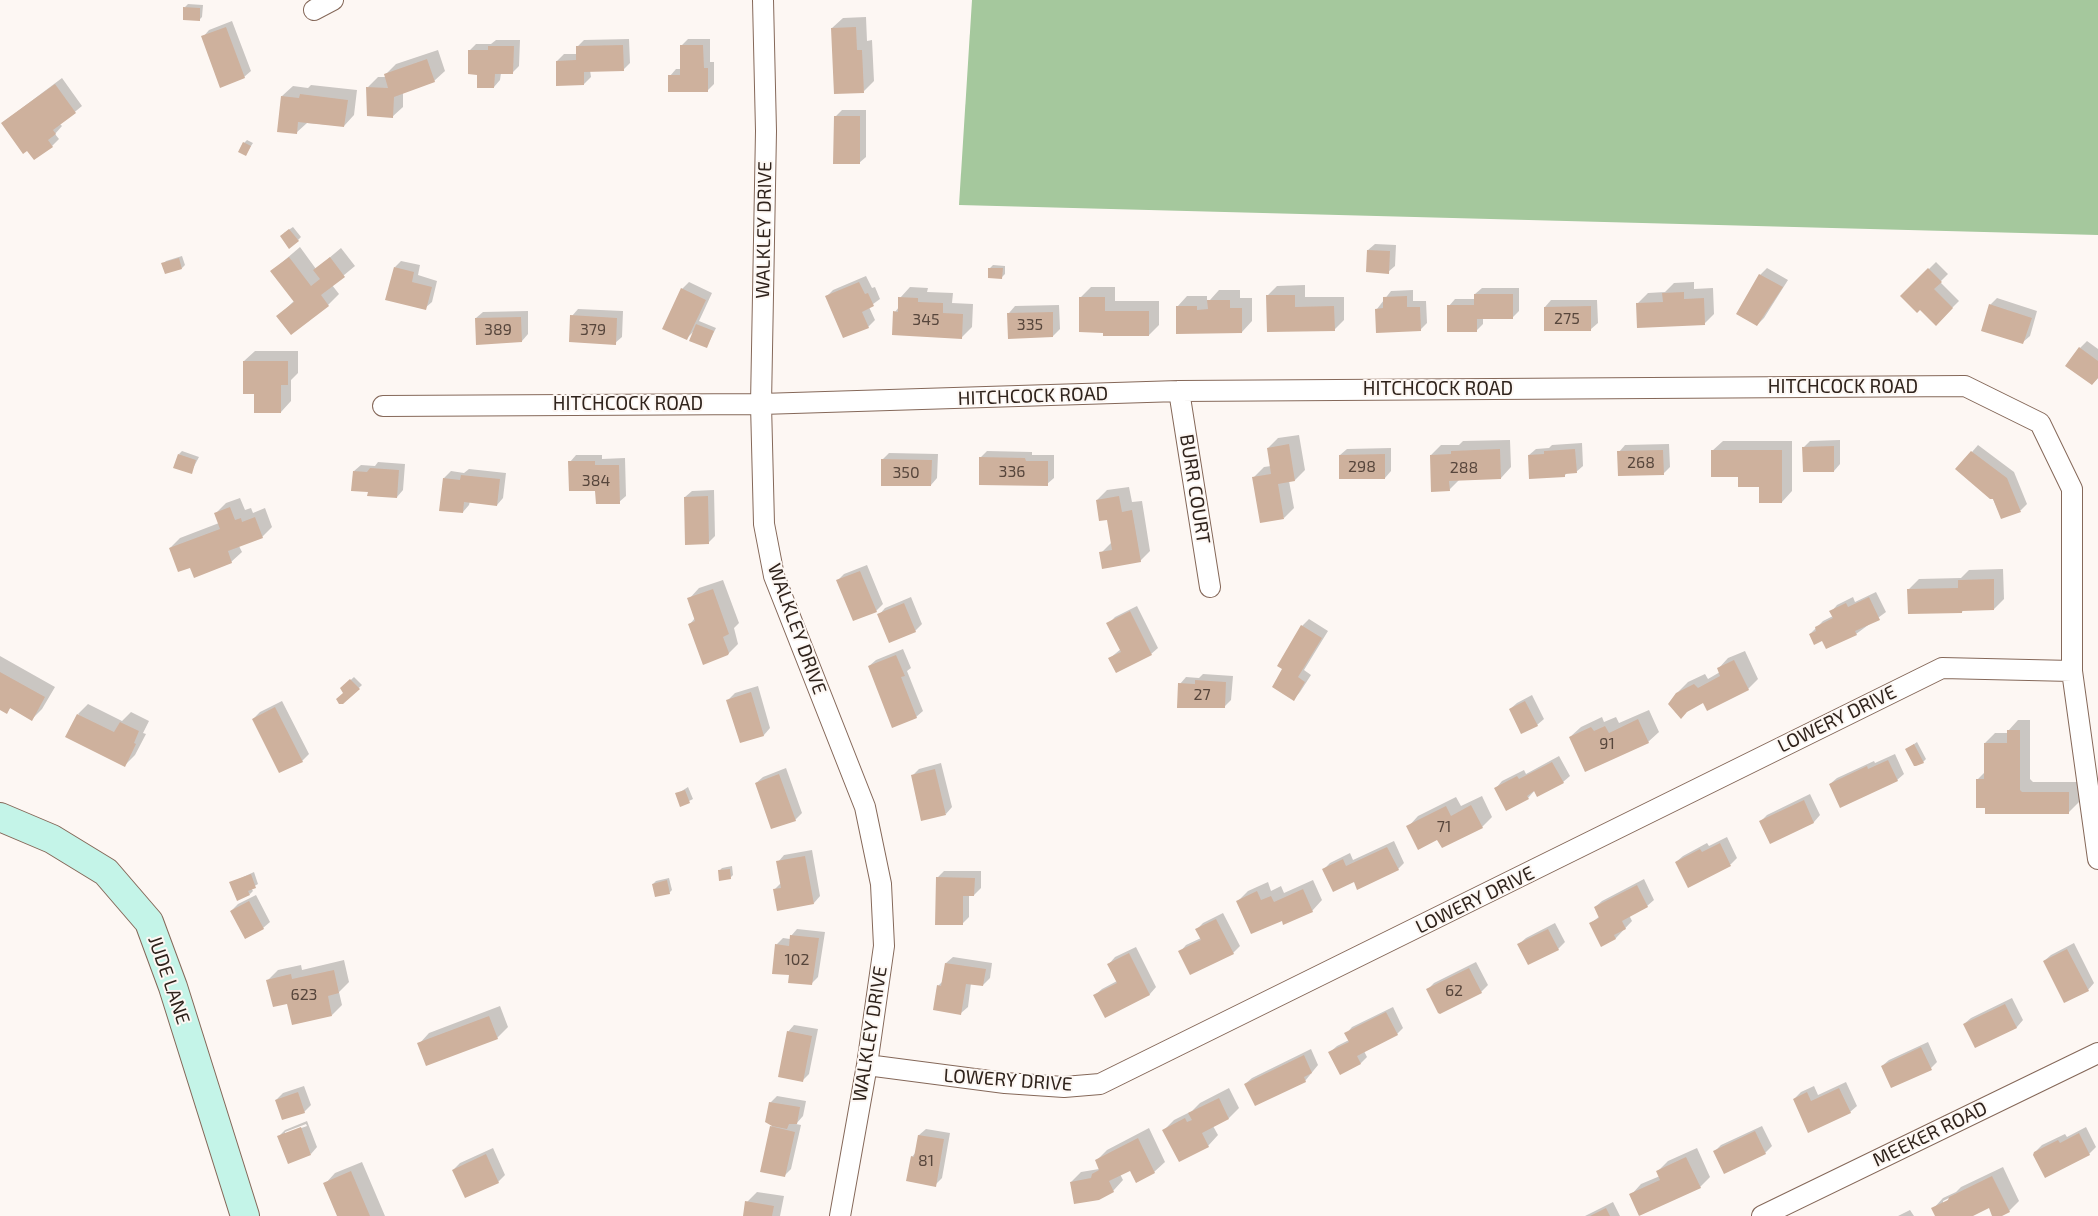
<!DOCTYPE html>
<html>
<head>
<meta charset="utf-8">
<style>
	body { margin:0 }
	canvas { display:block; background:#fdf7f3 }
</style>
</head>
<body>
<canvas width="2098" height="1216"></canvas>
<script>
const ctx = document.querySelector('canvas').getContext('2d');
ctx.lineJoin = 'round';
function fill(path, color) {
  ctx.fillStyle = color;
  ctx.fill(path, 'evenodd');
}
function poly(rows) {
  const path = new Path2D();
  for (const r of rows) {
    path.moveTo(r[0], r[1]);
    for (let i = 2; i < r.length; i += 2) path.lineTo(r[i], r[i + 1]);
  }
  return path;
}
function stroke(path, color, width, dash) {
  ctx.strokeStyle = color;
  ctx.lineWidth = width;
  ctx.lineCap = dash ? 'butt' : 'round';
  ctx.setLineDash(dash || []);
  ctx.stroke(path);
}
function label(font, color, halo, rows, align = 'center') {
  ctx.font = font + ' "Exo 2",sans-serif';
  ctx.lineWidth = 4;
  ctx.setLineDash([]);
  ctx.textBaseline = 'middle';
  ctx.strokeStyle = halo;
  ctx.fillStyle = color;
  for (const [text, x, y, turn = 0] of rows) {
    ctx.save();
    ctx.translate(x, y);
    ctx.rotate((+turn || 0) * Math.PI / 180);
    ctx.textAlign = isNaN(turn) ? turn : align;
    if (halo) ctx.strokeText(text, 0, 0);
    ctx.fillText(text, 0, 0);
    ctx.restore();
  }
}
fill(poly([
	[972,0,2098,0,2098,235,959,205]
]), '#a5c89d');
fill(poly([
	[188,4,203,5,202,17,199,20,185,7],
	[866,17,867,41,872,40,874,81,864,91,832,28,843,18],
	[232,21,251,71,244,77,203,37,209,30],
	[629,39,630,63,623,70,590,70,591,77,584,84,557,61,564,54,577,54,577,47,584,40],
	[688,39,710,39,710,62,714,62,714,84,707,91,670,76,676,69,681,69,681,46],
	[496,40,520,40,519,66,512,73,501,73,500,80,494,87,478,73,470,50,476,44,491,44],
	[438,50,445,71,434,81,403,92,403,107,392,117,368,87,378,77,386,77,386,74,396,64],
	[62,78,82,106,60,124,62,126,55,134,59,139,52,146,2,123],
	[311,85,357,90,354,115,344,126,307,123,296,133,282,96,293,86,308,88],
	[842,110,866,110,866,157,859,163,835,117],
	[247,140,253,143,245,155,244,143],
	[293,227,301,237,298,240,284,233],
	[1375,244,1396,245,1395,266,1388,272,1368,250],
	[300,247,316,269,341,248,355,266,332,285,339,294,328,305,291,333,278,316,294,301,272,271],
	[182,256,185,265,182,268,163,264,166,261],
	[401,261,420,265,418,275,437,281,432,302,425,308,395,267],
	[1936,262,1948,274,1940,282,1959,301,1936,324,1920,308,1902,296],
	[993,265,1005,266,1005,274,1002,277,990,268],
	[1767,268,1788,280,1764,318,1757,325,1738,314,1760,275],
	[866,276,872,288,875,287,880,299,869,307,875,320,868,327,826,297,833,290],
	[689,282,712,293,699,321,716,328,707,346,694,331,686,339,682,289],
	[1694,282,1694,289,1713,288,1714,314,1704,324,1638,303,1648,293,1665,292,1674,283],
	[1305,285,1305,297,1344,297,1344,320,1334,330,1267,296,1277,286],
	[910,287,928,288,927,292,953,293,952,303,973,304,972,327,962,337,895,312,899,307,900,298],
	[1091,287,1115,287,1115,301,1159,301,1159,325,1149,335,1104,334,1081,297],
	[1482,288,1519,288,1519,311,1512,318,1483,317,1483,324,1476,331,1449,306,1455,299,1475,299,1475,294],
	[1219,290,1240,290,1240,298,1252,298,1252,321,1242,332,1177,307,1187,296,1207,296,1207,300,1210,300],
	[1413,290,1413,301,1426,301,1427,323,1420,330,1377,309,1391,291],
	[1997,298,2037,311,2030,336,2023,342,1990,305],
	[1551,300,1597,300,1598,323,1591,329,1545,307],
	[1059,305,1060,329,1053,336,1009,313,1015,306],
	[578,309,623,311,622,337,615,343,572,316],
	[528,311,528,334,522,341,476,318,483,312],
	[2087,341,2098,349,2098,378,2092,384,2080,348],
	[255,351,298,351,298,373,291,380,291,401,281,412,255,393,244,361],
	[1299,435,1305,470,1295,480,1289,481,1294,508,1284,518,1254,477,1264,467,1271,466,1268,448,1278,438],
	[1510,440,1511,467,1501,478,1460,479,1449,490,1431,455,1441,445,1459,445,1463,441],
	[1840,440,1840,464,1834,471,1804,447,1810,441],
	[1723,441,1792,441,1792,491,1782,502,1760,485,1739,475,1712,451],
	[1582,443,1583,466,1576,472,1567,473,1564,476,1529,455,1536,449,1549,448,1552,445],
	[1669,444,1670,467,1663,474,1619,452,1625,445],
	[1978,445,2014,472,2027,504,2021,510,2001,517,1972,452],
	[1391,448,1391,471,1385,478,1340,455,1347,449],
	[182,451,199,457,191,472,179,454],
	[987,451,1032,452,1032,455,1054,455,1054,478,1047,484,980,458],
	[889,453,938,454,937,478,931,485,882,460],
	[576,455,602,455,602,459,625,458,626,496,619,502,596,490,570,462],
	[378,462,405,464,403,490,397,497,369,491,354,471,361,465,375,466],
	[469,469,506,473,503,498,497,505,470,501,469,505,463,512,444,478,451,471,464,473],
	[1129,487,1132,502,1142,501,1150,551,1140,561,1101,553,1112,542,1108,519,1097,500,1107,490],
	[714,490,715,536,708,543,685,497,692,491],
	[240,498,245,510,251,508,253,513,265,508,272,527,262,537,239,546,242,552,231,562,191,566,170,548,180,538,219,523,216,513,226,503],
	[867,565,883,604,876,611,838,580,844,574],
	[2003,569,2004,599,1994,609,1964,609,1962,612,1909,589,1919,579,1961,578,1969,570],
	[723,580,739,623,734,628,738,644,728,654,690,624,695,618,689,599,699,588],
	[1876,592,1886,612,1856,634,1823,639,1810,634,1823,621,1833,616,1831,612,1837,605,1853,597,1855,602],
	[911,597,922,624,915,631,879,615,885,608],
	[1137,606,1158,648,1151,654,1110,658,1121,649,1108,624,1115,617],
	[1309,619,1328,631,1304,670,1311,675,1300,692,1294,699,1284,669,1302,626],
	[903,649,911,668,907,671,923,711,916,717,869,666,876,660],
	[1745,651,1758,679,1748,689,1703,702,1690,708,1677,693,1688,682,1705,674,1708,679,1720,672,1718,669,1728,658],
	[0,656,55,687,42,709,32,719,11,707,7,712,0,708],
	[1203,674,1233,676,1231,700,1224,707,1180,684,1186,677,1199,678],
	[354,677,362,685,343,703,344,693,342,688],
	[758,686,770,728,764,735,741,742,728,700,735,693],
	[1532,695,1544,719,1537,725,1510,709,1517,703],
	[282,701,309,754,302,761,253,719,260,712],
	[88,704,122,721,131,712,149,721,143,733,146,734,135,755,125,765,78,714],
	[1649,710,1659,732,1648,742,1570,737,1581,727,1602,717,1604,722,1616,717,1619,723],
	[2018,720,2030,720,2030,779,2033,782,2079,782,2079,802,2068,813,1977,780,1985,772,1985,743,1995,733,2008,733,2008,731],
	[1917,742,1926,759,1923,762,1907,749],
	[1895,754,1904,774,1897,780,1830,784,1837,778,1874,761,1875,763],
	[1559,756,1570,776,1563,782,1535,790,1528,798,1496,788,1502,781,1524,770,1526,774],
	[941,763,952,807,946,814,913,775,919,769],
	[786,768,802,813,795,820,756,783,763,777],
	[688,787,693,799,681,805,677,794],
	[1810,794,1820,815,1814,822,1771,842,1761,821,1767,815],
	[1482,796,1492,817,1482,827,1408,827,1418,816,1456,797,1461,806],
	[1727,837,1737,858,1731,864,1688,886,1676,862,1683,856,1707,843,1709,846],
	[1394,841,1404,863,1398,869,1354,881,1324,869,1330,863,1350,853,1353,860],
	[812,850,820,896,814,903,774,890,782,882,778,862,784,855],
	[732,866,733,875,730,878,719,871,722,868],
	[944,871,981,871,981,888,974,895,969,895,969,917,962,924,938,877],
	[254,872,258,884,251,888,253,891,250,894,230,883],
	[669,878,672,890,669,893,653,884,656,881],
	[1644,879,1654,900,1647,906,1629,915,1632,921,1616,938,1602,945,1591,923,1600,916,1595,907,1602,901],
	[1313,880,1322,900,1312,911,1282,919,1238,901,1248,891,1268,882,1271,891,1281,886,1284,893],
	[256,895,270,922,263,928,231,911,238,904],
	[1223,913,1240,946,1233,953,1180,952,1186,945,1201,938,1197,929,1203,923],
	[1555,923,1565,942,1558,949,1519,944,1526,938],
	[797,929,825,932,818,977,811,984,790,974,776,945,783,938,790,939,791,936],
	[2074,943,2094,983,2088,990,2044,961,2051,955],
	[1136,947,1156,987,1150,994,1105,1016,1095,995,1102,989,1117,981,1109,964,1115,957],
	[953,957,992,963,990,978,983,985,971,983,968,1007,961,1013,938,986,943,981,946,963],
	[344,960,349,982,339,992,342,1005,332,1015,288,1003,268,980,278,970,301,965,302,970],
	[1476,962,1488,985,1481,992,1428,989,1434,983],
	[2012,998,2023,1020,2017,1027,1975,1047,1964,1024,1971,1018],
	[500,1006,508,1027,497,1038,419,1044,429,1033],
	[1393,1007,1403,1028,1397,1034,1364,1051,1367,1057,1361,1063,1340,1073,1330,1052,1337,1046,1349,1040,1346,1034,1352,1027],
	[794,1025,818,1029,809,1074,802,1081,788,1032],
	[1928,1042,1937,1062,1931,1068,1882,1066,1889,1060],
	[1311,1049,1318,1065,1305,1081,1245,1084,1252,1078],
	[1846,1082,1857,1106,1850,1112,1794,1099,1801,1092,1814,1086,1818,1095],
	[304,1086,311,1105,304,1112,276,1100,283,1093],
	[1229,1088,1239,1108,1229,1118,1213,1126,1218,1135,1208,1146,1164,1130,1174,1120,1192,1111,1200,1103],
	[777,1096,806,1101,803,1116,796,1124,801,1125,791,1169,784,1176,771,1127,773,1125,770,1103],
	[307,1121,317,1147,311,1154,279,1136,285,1130],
	[306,1124,307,1126,285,1134,285,1132],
	[1762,1126,1772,1146,1765,1153,1715,1151,1721,1145],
	[2086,1127,2096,1147,2089,1154,2035,1152,2042,1145,2065,1134,2067,1137],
	[1149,1128,1165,1162,1154,1172,1130,1169,1120,1174,1123,1180,1113,1191,1071,1182,1081,1172,1099,1169,1097,1160,1107,1150],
	[926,1129,950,1133,942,1178,935,1185,912,1157,916,1152,919,1135],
	[493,1148,505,1175,498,1182,453,1170,460,1163],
	[1697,1148,1710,1177,1700,1187,1631,1195,1641,1184,1660,1176,1658,1171,1668,1161],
	[362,1162,385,1216,338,1216,325,1184,335,1173],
	[2003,1167,2019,1201,2009,1211,1999,1216,1994,1216,1989,1207,1970,1216,1936,1216,1933,1209,1943,1198,1956,1192,1961,1187],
	[1953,1196,1943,1204,1943,1201],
	[757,1192,784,1196,780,1216,744,1216,747,1202],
	[1613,1202,1620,1216,1585,1216],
	[1910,1210,1914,1216,1898,1216]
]), '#0003');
fill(poly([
	[183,7,200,8,200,21,183,20],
	[226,27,245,78,220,88,201,36],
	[856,27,857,50,862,50,864,93,834,94,831,28],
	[623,45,624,71,584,72,584,85,556,86,556,61,576,60,576,46],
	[680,45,703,45,704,68,708,68,708,92,668,92,668,75,680,75],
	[488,46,514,46,513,74,495,74,494,88,477,88,477,75,468,74,468,50,488,50],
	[427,59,435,82,394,97,393,118,367,116,366,87,388,88,384,74],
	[55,84,76,113,53,130,56,134,48,140,53,147,34,160,27,151,23,154,1,123],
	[300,94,348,100,344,127,298,122,297,134,277,132,281,96,299,98],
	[834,116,860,116,860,164,833,164],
	[243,142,251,146,246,156,238,152],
	[289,229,299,241,289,249,280,236],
	[1367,250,1390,251,1389,274,1366,272],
	[289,257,311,286,320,279,313,270,330,257,345,277,321,295,329,306,291,335,276,316,294,302,270,271],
	[179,258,182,269,165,274,161,263],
	[394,267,414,272,412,282,432,287,426,310,385,300],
	[988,268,1003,268,1002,279,988,278],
	[1928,268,1942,282,1934,289,1953,308,1936,326,1920,310,1917,313,1900,296],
	[1759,274,1783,287,1757,326,1736,314],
	[859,282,865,294,868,293,874,306,862,312,869,328,843,338,825,296],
	[681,288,706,300,687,340,662,329],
	[1684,292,1684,299,1704,298,1705,325,1637,328,1636,303,1663,302,1662,293],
	[1474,294,1513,294,1513,319,1477,319,1477,332,1447,332,1447,305,1474,305],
	[1266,295,1295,295,1295,307,1334,306,1335,331,1267,332],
	[1407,296,1407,307,1420,307,1421,331,1376,333,1375,309,1383,308,1383,297],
	[898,297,918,298,918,302,943,303,943,313,963,314,962,339,892,335,893,311,898,312],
	[1079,297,1105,297,1105,311,1149,311,1149,336,1103,336,1103,333,1079,332],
	[1207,300,1230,300,1230,308,1242,308,1242,333,1176,334,1176,306,1197,306,1197,310,1208,309],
	[1989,304,2032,318,2023,344,1981,331],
	[1591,306,1591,331,1544,331,1544,307],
	[1053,312,1053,337,1008,339,1007,313],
	[570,315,617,318,616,345,569,342],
	[521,317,522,342,476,345,475,318],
	[696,324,714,331,707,348,689,341],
	[2079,347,2098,361,2098,378,2092,385,2065,366],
	[243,361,288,361,288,385,281,385,281,413,254,413,254,394,243,394],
	[1289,444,1295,481,1278,484,1284,519,1260,523,1252,477,1271,474,1267,448],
	[1834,446,1834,472,1803,472,1802,447],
	[1500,449,1501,479,1449,481,1450,491,1431,492,1430,455,1451,454,1451,451],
	[1575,449,1577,473,1565,474,1565,477,1529,479,1528,455,1544,454,1544,451],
	[1663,450,1664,475,1618,476,1617,451],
	[1711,450,1782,450,1782,503,1759,503,1759,487,1738,487,1738,477,1711,477],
	[1971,451,2007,478,2021,512,2001,519,1993,499,1990,499,1955,469],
	[178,454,196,460,192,474,173,468],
	[1385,454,1385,479,1339,479,1339,455],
	[979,457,1025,458,1026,461,1048,461,1048,486,979,485],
	[881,459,932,460,931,486,881,486],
	[568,461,595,461,595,465,619,465,620,504,596,504,595,491,569,491],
	[370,468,399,470,397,498,367,496,368,492,351,491,353,471,367,472],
	[461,475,500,479,497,506,464,502,463,513,439,511,443,478,460,480],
	[708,496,709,544,685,545,684,497],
	[1119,496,1122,512,1132,510,1141,562,1102,569,1099,552,1112,550,1107,520,1099,521,1096,500],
	[230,507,235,520,241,518,242,522,255,517,263,538,228,551,232,563,194,578,190,568,178,572,169,548,220,529,214,513],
	[860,571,877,612,853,621,836,580],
	[1994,579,1994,610,1962,611,1962,613,1908,614,1907,589,1958,588,1958,580],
	[713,589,729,634,723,637,729,653,728,655,703,665,688,624,695,621,687,598],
	[1869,597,1880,620,1855,631,1857,635,1826,649,1822,641,1814,645,1809,634,1816,631,1815,627,1833,618,1829,611,1846,603,1848,607],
	[904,603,916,632,889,643,877,614],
	[1130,611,1152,655,1116,673,1108,658,1121,652,1106,623],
	[1301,625,1322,638,1298,677,1305,682,1294,701,1272,687,1282,669,1277,666],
	[896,655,905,676,901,677,917,718,892,728,868,666],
	[1734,660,1749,690,1707,711,1703,703,1687,712,1681,719,1668,704,1676,693,1694,684,1698,688,1720,676,1717,668],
	[0,672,45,697,32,721,10,708,7,714,0,710],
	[350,679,360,689,343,704,339,704,336,699,343,693,340,688],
	[1195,680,1226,682,1225,708,1177,708,1178,683,1195,684],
	[751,692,764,736,740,743,726,700],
	[1525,701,1538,726,1521,734,1509,709],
	[275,707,303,762,279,773,252,719],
	[77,714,114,732,120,722,139,731,134,743,136,744,125,767,65,737],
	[1638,719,1649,743,1585,772,1569,737,1591,727,1594,731,1605,726,1609,733],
	[2007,730,2020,730,2020,790,2022,792,2069,792,2069,814,1985,814,1985,808,1976,808,1976,779,1984,779,1984,743,2007,743],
	[1914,744,1924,763,1916,766,1914,766,1905,749],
	[1888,760,1898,781,1840,808,1829,784,1867,766,1868,769],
	[1552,762,1564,783,1537,797,1534,791,1527,796,1529,799,1506,811,1494,788,1517,776,1519,779],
	[935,769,946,815,921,821,911,775],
	[779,774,796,821,771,829,755,783],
	[685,790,690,803,680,807,675,793],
	[1804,800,1814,823,1770,844,1759,821],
	[1471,805,1483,828,1442,848,1437,840,1418,850,1406,826,1446,806,1451,816],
	[1720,843,1731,866,1688,888,1675,862,1700,849,1702,852],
	[1387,847,1399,870,1357,890,1354,882,1333,892,1322,869,1343,859,1346,866],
	[805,856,814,904,777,911,773,889,781,888,776,861],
	[730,869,731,879,719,881,718,870],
	[251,874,256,888,248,891,250,895,237,901,229,882],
	[936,877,975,878,974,896,963,896,963,925,935,925],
	[667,880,670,894,655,897,652,884],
	[1637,885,1648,907,1622,921,1626,929,1614,935,1616,939,1601,947,1589,923,1599,918,1594,907],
	[1303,889,1313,912,1283,925,1282,921,1251,934,1236,901,1257,891,1261,900,1271,896,1274,902],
	[249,901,264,929,245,939,230,911],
	[1216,919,1234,954,1190,975,1178,951,1201,940,1195,929],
	[1548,929,1559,950,1528,965,1517,944],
	[790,935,819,938,812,985,788,983,789,975,772,974,775,944,789,946],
	[2067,949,2089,991,2064,1003,2043,961],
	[1129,953,1150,995,1105,1018,1093,995,1117,983,1107,964],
	[945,963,986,969,983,986,966,984,961,1015,933,1010,937,985,941,986],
	[1469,968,1482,993,1440,1014,1438,1013,1426,989],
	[334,970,339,993,328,996,332,1016,292,1025,287,1004,273,1007,266,980,291,974,292,979],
	[2005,1004,2017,1028,1975,1048,1963,1024],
	[1386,1012,1398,1035,1357,1056,1361,1064,1340,1075,1328,1052,1349,1042,1344,1033],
	[489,1016,498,1039,426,1066,417,1043],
	[787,1031,812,1036,803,1082,778,1077],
	[1921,1047,1932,1070,1891,1088,1881,1066],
	[1304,1055,1312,1073,1304,1077,1306,1082,1255,1106,1244,1084],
	[1839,1088,1851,1113,1808,1133,1793,1099,1807,1092,1811,1101],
	[298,1092,305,1113,282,1120,275,1100],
	[1219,1098,1229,1119,1202,1133,1209,1147,1179,1162,1162,1130,1185,1118,1187,1122,1192,1120,1188,1113],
	[769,1102,800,1107,797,1124,789,1124,787,1129,772,1126,765,1122],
	[770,1126,795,1132,785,1177,760,1172],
	[301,1127,311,1155,288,1164,277,1136],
	[1755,1131,1766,1154,1724,1174,1713,1151],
	[2079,1133,2090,1155,2045,1178,2033,1155,2034,1152,2058,1140,2060,1143],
	[918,1135,944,1139,936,1187,906,1181,911,1156,914,1157],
	[1138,1138,1155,1173,1136,1183,1130,1171,1109,1181,1114,1192,1099,1200,1074,1204,1070,1182,1091,1178,1092,1174,1099,1170,1095,1160],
	[486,1154,499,1183,465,1198,452,1170],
	[1686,1157,1701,1188,1639,1216,1629,1194,1660,1180,1656,1171],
	[351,1171,370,1216,337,1216,323,1183],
	[1992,1176,2010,1212,2002,1216,1992,1216,1989,1208,1973,1216,1935,1216,1931,1208,1948,1200,1949,1197],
	[745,1201,774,1206,772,1216,743,1216],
	[1606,1208,1610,1216,1590,1216]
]), '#ceb19d');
const street = poly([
	[763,0,766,131,761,404,764,524,774,576,865,807,881,884,884,946,867,1065,840,1216],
	[314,10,333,0],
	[1179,391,1210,587],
	[383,406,761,404,1179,391,1965,386,2040,423,2072,489,2072,671,2098,859],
	[867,1065,1005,1083,1064,1087,1100,1084,1942,668,2072,671],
	[1762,1216,2098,1053]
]);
const secondary = poly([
	[0,817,52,839,106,872,149,922,173,987,245,1216]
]);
stroke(street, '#856859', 22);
stroke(secondary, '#856859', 30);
stroke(street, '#fff', 20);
stroke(secondary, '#c4f4e8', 28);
label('16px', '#57463c', null, [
	["275",1567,319],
	["345",926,320],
	["335",1030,325],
	["389",498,330],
	["379",593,330],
	["268",1641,463],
	["298",1362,467],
	["288",1464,468],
	["336",1012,472],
	["350",906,473],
	["384",596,481],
	["27",1202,695],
	["91",1607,744],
	["71",1444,827],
	["102",797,960],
	["62",1454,991],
	["623",304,995],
	["81",926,1161]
]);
label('19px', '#2f231c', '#fdf7f3', [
	["WALKLEY DRIVE",764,230,-89],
	["HITCHCOCK ROAD",1843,387],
	["HITCHCOCK ROAD",1438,389],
	["HITCHCOCK ROAD",1033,396,-2],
	["HITCHCOCK ROAD",628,404],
	["BURR COURT",1195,489,81],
	["WALKLEY DRIVE",797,629,70],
	["LOWERY DRIVE",1837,719,-26],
	["LOWERY DRIVE",1475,900,-26],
	["JUDE LANE",169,980,71],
	["WALKLEY DRIVE",870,1034,-81],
	["LOWERY DRIVE",1008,1080,4],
	["MEEKER ROAD",1930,1134,-26]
]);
</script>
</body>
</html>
